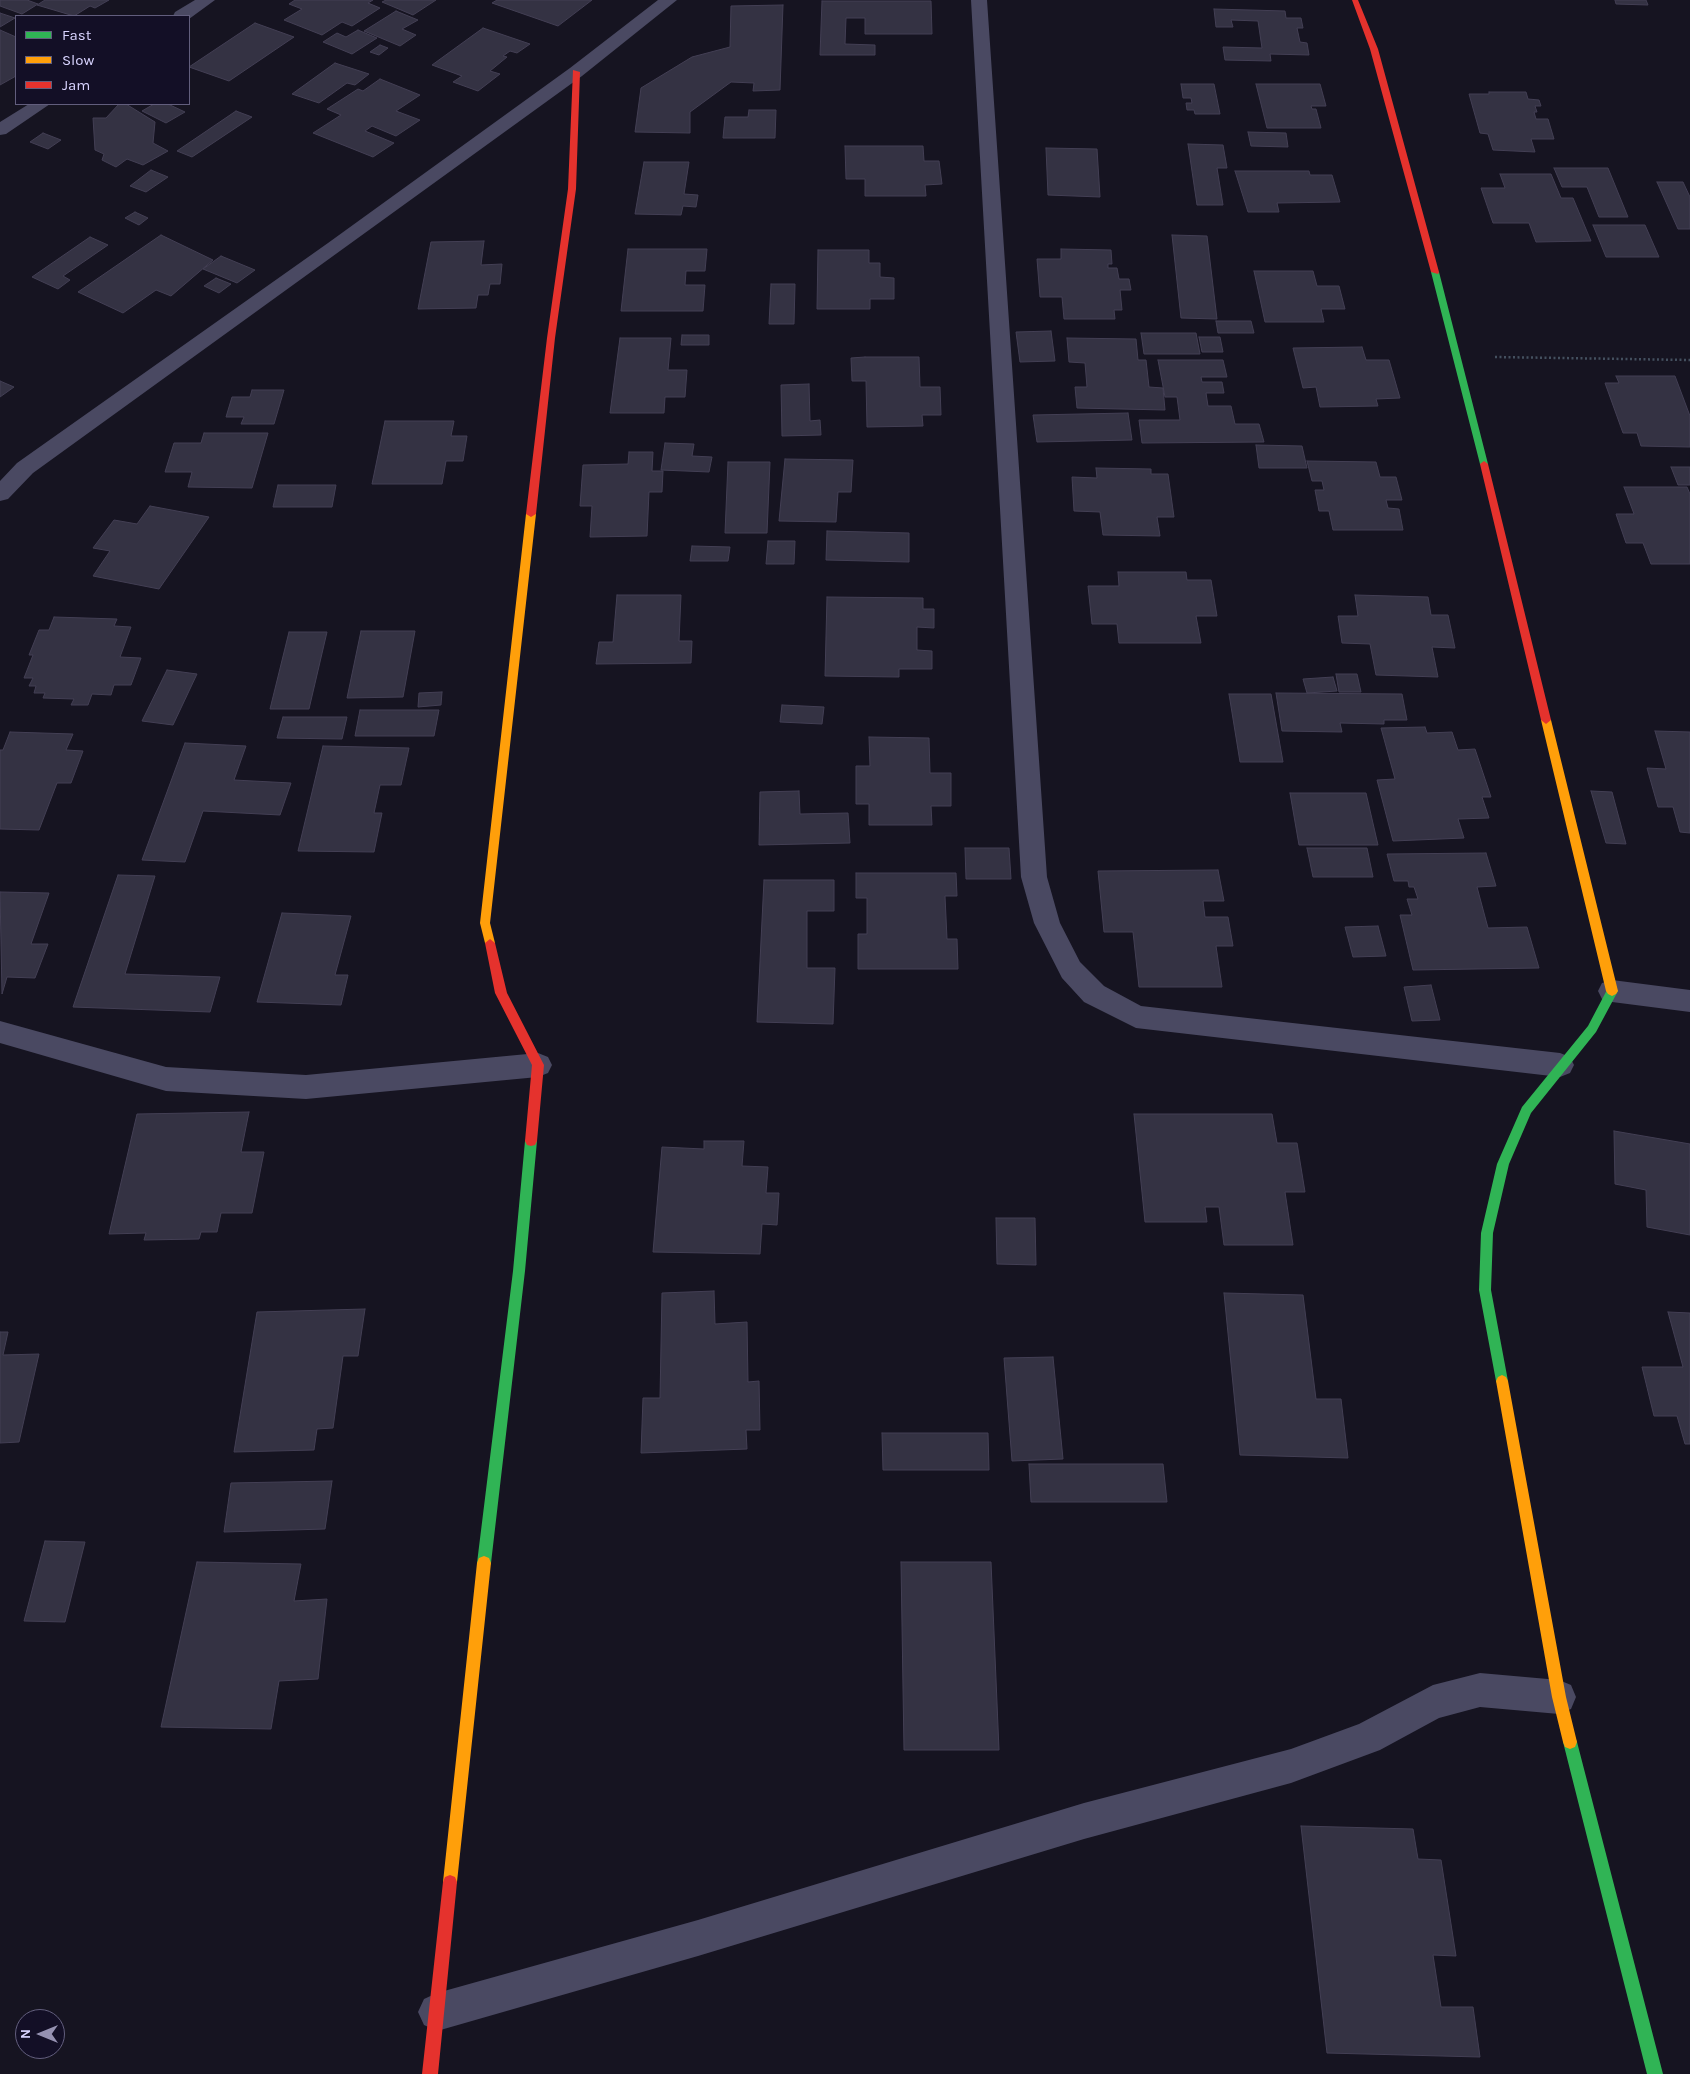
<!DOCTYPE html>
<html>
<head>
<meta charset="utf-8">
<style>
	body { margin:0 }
	#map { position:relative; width:1690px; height:2074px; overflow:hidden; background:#161421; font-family:Karla,sans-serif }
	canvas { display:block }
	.legend { position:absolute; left:15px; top:15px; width:175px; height:90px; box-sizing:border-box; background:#130f26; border:1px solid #625e7d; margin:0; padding:6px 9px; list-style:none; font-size:15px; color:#d9d4ff }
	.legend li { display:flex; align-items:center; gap:10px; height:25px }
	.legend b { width:25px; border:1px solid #625e7d }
	.north { position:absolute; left:15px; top:2009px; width:50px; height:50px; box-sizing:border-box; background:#130f26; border:1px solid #625e7d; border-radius:50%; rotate:270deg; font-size:14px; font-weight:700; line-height:20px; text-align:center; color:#d9d4ff }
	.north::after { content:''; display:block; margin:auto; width:18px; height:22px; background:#9591b1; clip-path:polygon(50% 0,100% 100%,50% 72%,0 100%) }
</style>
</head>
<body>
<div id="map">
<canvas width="1690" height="2074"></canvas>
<ul class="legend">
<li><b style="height:6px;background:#30b455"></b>Fast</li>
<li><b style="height:6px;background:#ff9f0a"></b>Slow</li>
<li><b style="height:6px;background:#e5322d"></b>Jam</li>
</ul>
<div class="north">N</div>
</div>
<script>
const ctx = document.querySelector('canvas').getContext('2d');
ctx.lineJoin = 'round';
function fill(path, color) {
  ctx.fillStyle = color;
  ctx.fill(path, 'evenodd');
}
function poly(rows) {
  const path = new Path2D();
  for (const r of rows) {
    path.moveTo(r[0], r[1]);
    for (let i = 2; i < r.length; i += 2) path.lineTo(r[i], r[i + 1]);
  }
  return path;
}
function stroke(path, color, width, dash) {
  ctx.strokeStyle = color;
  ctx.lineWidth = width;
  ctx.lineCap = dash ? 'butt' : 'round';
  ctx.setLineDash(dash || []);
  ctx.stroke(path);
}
const building = poly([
	[0,0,27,0,38,4,22,14,0,6,0,0],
	[45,0,109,0,95,8,90,6,74,16,37,5,45,0],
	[295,0,373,0,368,3,380,8,352,26,342,22,322,35,284,20,302,9,289,4,295,0],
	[386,0,436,0,413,15,382,2,386,0],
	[497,0,592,0,558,26,492,3,497,0],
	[1615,0,1646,0,1648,5,1616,4,1615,0],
	[822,1,931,1,932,34,865,34,865,18,846,18,845,44,875,45,875,55,820,55,822,1],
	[783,5,780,90,753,91,754,83,731,82,690,112,690,133,635,132,641,88,692,57,730,47,731,6,783,5],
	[1214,9,1285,11,1286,18,1301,18,1303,28,1297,28,1300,42,1307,43,1309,55,1270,54,1271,61,1225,60,1223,47,1262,48,1258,21,1231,20,1233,27,1216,27,1214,9],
	[396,11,418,20,402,29,416,35,400,46,364,31,396,11],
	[0,13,15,18,0,27,0,13],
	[255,23,294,37,229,81,189,67,255,23],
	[483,28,530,44,517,53,510,51,503,56,507,57,490,71,500,74,478,91,453,82,462,76,432,65,483,28],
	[0,30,16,37,16,76,0,85,0,30],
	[358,30,377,38,352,54,323,42,337,33,346,37,358,30],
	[380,45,388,48,379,55,370,52,380,45],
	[335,63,369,74,355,85,347,83,319,103,292,94,335,63],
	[380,79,420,95,396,111,420,120,396,136,372,126,365,131,394,143,373,157,313,133,341,115,327,109,358,89,363,91,380,79],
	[1181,84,1214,84,1220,114,1195,114,1194,110,1187,110,1186,103,1192,103,1191,98,1183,98,1181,84],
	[1256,84,1320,84,1326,106,1311,106,1312,109,1316,109,1321,128,1267,128,1256,84],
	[1489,92,1526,92,1528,99,1539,100,1541,106,1535,106,1537,112,1534,112,1536,119,1548,119,1554,139,1531,139,1535,152,1493,150,1488,134,1480,133,1469,94,1489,94,1489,92],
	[119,104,126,104,155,122,153,143,168,151,143,165,127,159,116,167,102,160,104,154,95,150,93,118,106,118,119,104],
	[154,104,168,104,185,112,166,123,142,111,154,104],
	[749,110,776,110,775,138,723,138,725,117,748,117,749,110],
	[236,111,252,117,192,157,177,151,236,111],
	[1248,132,1286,133,1288,147,1251,146,1248,132],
	[43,133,61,140,48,149,30,142,43,133],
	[1188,144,1223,145,1227,168,1217,168,1223,205,1197,205,1188,144],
	[845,146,923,146,924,161,939,161,942,184,925,185,926,196,865,196,865,179,846,179,845,146],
	[1046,148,1097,149,1100,197,1048,195,1046,148],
	[644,162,689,162,684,194,698,195,696,207,683,206,681,215,635,214,644,162],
	[1554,168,1608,168,1628,217,1599,217,1587,187,1562,187,1554,168],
	[151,170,168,177,146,192,130,186,151,170],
	[1235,171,1309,171,1310,175,1332,175,1340,202,1277,203,1279,212,1248,212,1235,171],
	[1500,174,1551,174,1561,198,1573,198,1591,241,1536,242,1529,223,1493,223,1481,188,1505,188,1500,174],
	[1657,182,1683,182,1690,197,1690,229,1678,229,1657,182],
	[135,212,148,218,139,225,125,218,135,212],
	[1593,225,1645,225,1659,257,1606,257,1593,225],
	[161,235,213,260,171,296,156,290,123,313,78,292,161,235],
	[1172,235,1207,236,1217,319,1181,318,1172,235],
	[90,237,108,245,63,276,70,280,58,289,32,277,90,237],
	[484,241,481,265,502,264,500,284,490,284,488,295,478,295,476,308,418,309,431,242,484,241],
	[628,249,707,249,705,271,686,271,685,285,705,285,703,311,621,311,628,249],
	[1061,249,1111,250,1112,264,1108,264,1108,268,1117,268,1119,279,1129,279,1131,290,1120,290,1122,310,1114,310,1115,319,1064,319,1062,297,1040,297,1037,259,1061,259,1061,249],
	[818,250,869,250,869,263,880,263,880,277,894,278,894,299,870,299,870,309,817,309,818,250],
	[221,256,255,270,237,283,203,269,221,256],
	[1254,271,1313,271,1317,286,1339,286,1345,309,1321,309,1324,322,1265,322,1254,271],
	[216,278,231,284,219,293,204,286,216,278],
	[771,284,795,284,794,324,769,324,771,284],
	[1216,321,1251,321,1254,333,1218,333,1216,321],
	[1051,331,1055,361,1020,362,1016,332,1051,331],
	[1141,333,1196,333,1200,354,1144,354,1141,333],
	[682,335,709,335,709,345,681,345,682,335],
	[1199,337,1220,337,1223,352,1202,352,1199,337],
	[620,338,671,338,668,370,687,370,685,397,665,397,664,413,610,413,620,338],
	[1067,338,1136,339,1138,360,1146,360,1149,387,1163,388,1165,410,1077,408,1075,387,1087,387,1085,363,1069,362,1067,338],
	[1362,347,1366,360,1389,360,1400,398,1376,399,1378,406,1320,407,1316,387,1303,388,1293,348,1362,347],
	[865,357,919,357,920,387,940,387,941,415,922,415,923,426,867,427,866,381,852,381,851,358,865,357],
	[1158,360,1223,360,1227,377,1201,377,1202,382,1222,382,1224,393,1206,393,1208,406,1231,406,1235,424,1259,424,1264,442,1142,443,1139,420,1180,420,1177,397,1165,397,1158,360],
	[1616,376,1675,376,1690,416,1690,447,1641,446,1637,433,1623,433,1605,383,1619,383,1616,376],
	[0,381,14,387,0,397,0,381],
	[809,384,810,421,820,420,821,435,782,436,781,385,809,384],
	[252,390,284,390,274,424,241,424,244,417,226,417,232,397,250,397,252,390],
	[1128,413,1132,440,1037,442,1033,415,1128,413],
	[385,421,454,421,451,436,467,436,463,461,446,461,442,484,372,484,385,421],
	[204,433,268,433,252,488,188,487,192,472,165,472,174,443,201,443,204,433],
	[665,443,694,444,692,456,712,457,709,472,661,470,665,443],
	[1256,445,1302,446,1307,468,1259,468,1256,445],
	[629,452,653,452,652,471,663,471,662,492,649,492,647,536,590,537,592,506,580,506,583,465,628,464,629,452],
	[785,459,853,460,851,492,838,492,836,522,779,521,785,459],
	[1307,461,1376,462,1380,477,1396,477,1402,500,1386,500,1388,508,1399,509,1403,530,1333,530,1329,511,1319,511,1315,490,1324,490,1322,481,1312,481,1307,461],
	[728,462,770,462,767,533,725,533,728,462],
	[1671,467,1690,467,1690,485,1678,485,1671,467],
	[1096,468,1151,469,1151,474,1168,474,1174,517,1157,517,1160,536,1103,535,1100,512,1074,511,1072,477,1097,478,1096,468],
	[278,485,336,485,332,507,273,507,278,485],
	[1624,487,1687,487,1690,494,1690,564,1651,564,1643,543,1626,543,1616,514,1634,514,1624,487],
	[150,506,209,517,159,589,93,576,110,551,93,548,114,520,137,524,150,506],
	[827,531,909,533,909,562,826,560,827,531],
	[768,541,795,541,794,564,766,564,768,541],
	[692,546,730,547,728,561,690,561,692,546],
	[1118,572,1186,572,1187,580,1211,580,1217,616,1196,616,1201,643,1119,643,1117,624,1092,624,1088,586,1119,586,1118,572],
	[617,595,681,595,679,641,692,641,691,663,596,664,599,642,613,642,617,595],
	[1355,595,1428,597,1431,615,1448,615,1455,648,1432,647,1438,677,1376,675,1370,644,1342,643,1338,616,1358,616,1355,595],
	[827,597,923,598,923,609,934,609,934,628,917,627,917,650,932,651,932,669,899,669,899,677,825,676,827,597],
	[54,617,117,619,114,626,131,627,120,657,141,658,131,685,114,685,111,695,92,694,88,705,71,705,74,699,43,698,45,693,34,693,36,686,29,686,33,678,24,678,33,655,29,655,39,630,49,630,54,617],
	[361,631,415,631,403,697,347,698,361,631],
	[289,632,327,632,309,709,270,709,289,632],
	[167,670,197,674,173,725,142,721,167,670],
	[1336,674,1357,674,1361,692,1339,692,1336,674],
	[1333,677,1337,691,1307,693,1303,679,1333,677],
	[442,692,441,705,418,707,419,693,442,692],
	[1276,693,1402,694,1407,720,1384,720,1384,724,1340,723,1342,732,1282,731,1276,693],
	[1229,694,1271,694,1283,762,1240,762,1229,694],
	[782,705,824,707,822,724,780,722,782,705],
	[360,710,439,710,434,736,355,736,360,710],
	[283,717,347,717,342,739,277,738,283,717],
	[1425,727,1427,733,1452,732,1458,750,1475,749,1491,797,1482,797,1489,818,1458,819,1464,838,1393,841,1377,780,1395,779,1381,728,1425,727],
	[1655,731,1690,732,1690,833,1680,832,1673,807,1658,807,1647,768,1666,769,1655,731],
	[10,732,73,734,66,750,83,751,71,783,57,783,39,830,0,829,0,750,3,750,10,732],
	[869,737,929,738,930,773,951,773,951,806,931,806,932,825,869,825,869,804,856,804,856,766,870,766,869,737],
	[185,743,246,746,234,780,291,783,280,815,203,811,185,862,142,860,185,743],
	[323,746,409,748,401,785,380,785,374,813,382,813,374,852,298,851,323,746],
	[799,791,800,814,848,813,850,843,759,845,760,792,799,791],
	[1591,791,1612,792,1626,844,1606,843,1591,791],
	[1290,793,1366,793,1378,845,1299,845,1290,793],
	[965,848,1009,848,1011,879,966,879,965,848],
	[1307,848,1367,848,1373,877,1313,877,1307,848],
	[1486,853,1496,886,1477,887,1488,928,1527,927,1539,968,1413,970,1400,915,1412,915,1407,899,1418,899,1414,887,1409,887,1408,881,1394,881,1387,854,1486,853],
	[1218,870,1224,901,1203,901,1205,917,1228,917,1233,946,1216,946,1222,987,1139,987,1133,932,1104,932,1098,871,1218,870],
	[856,873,956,873,957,896,945,896,947,939,957,939,958,969,858,969,858,934,867,934,867,898,856,898,856,873],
	[118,875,155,876,125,974,220,977,210,1012,73,1007,118,875],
	[764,880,834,880,834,911,807,911,807,968,835,968,833,1024,757,1022,764,880],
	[0,892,49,893,31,944,48,944,35,978,7,977,2,994,0,892],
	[282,913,351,916,335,975,348,975,341,1005,257,1002,282,913],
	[1378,926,1386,956,1353,957,1345,927,1378,926],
	[1431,985,1440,1020,1412,1021,1404,987,1431,985],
	[249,1112,241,1152,264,1152,252,1213,221,1213,217,1232,201,1232,199,1239,144,1240,146,1233,109,1234,137,1114,249,1112],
	[1134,1114,1272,1114,1277,1143,1297,1143,1305,1192,1285,1192,1293,1245,1224,1245,1219,1207,1205,1207,1207,1222,1145,1222,1134,1114],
	[1614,1131,1690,1144,1690,1235,1647,1227,1646,1190,1615,1184,1614,1131],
	[704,1141,744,1141,742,1166,768,1167,766,1193,779,1193,777,1225,762,1224,760,1254,653,1252,662,1147,704,1149,704,1141],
	[996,1218,1035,1218,1036,1265,997,1264,996,1218],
	[714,1291,715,1324,747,1322,748,1382,759,1381,760,1430,746,1430,747,1449,641,1453,643,1398,660,1398,662,1293,714,1291],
	[1224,1293,1303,1295,1316,1399,1341,1399,1348,1458,1240,1455,1224,1293],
	[365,1309,358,1356,343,1356,333,1428,317,1429,314,1450,234,1452,257,1312,365,1309],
	[1668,1312,1690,1313,1690,1444,1685,1444,1677,1416,1654,1416,1642,1367,1683,1367,1668,1312],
	[0,1332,8,1332,3,1355,39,1354,19,1442,0,1443,0,1332],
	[1053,1357,1063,1459,1012,1461,1004,1358,1053,1357],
	[882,1433,988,1433,989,1470,883,1470,882,1433],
	[1029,1464,1163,1464,1167,1502,1031,1502,1029,1464],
	[332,1481,325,1529,224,1532,231,1483,332,1481],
	[45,1541,85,1542,65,1622,24,1621,45,1541],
	[197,1562,301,1564,294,1601,327,1599,318,1679,279,1681,271,1729,161,1727,197,1562],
	[901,1562,991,1562,999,1750,904,1750,901,1562],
	[1301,1826,1413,1829,1418,1859,1441,1860,1456,1956,1433,1955,1441,2007,1473,2007,1480,2057,1327,2053,1301,1826]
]);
fill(building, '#343243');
stroke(building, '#433f54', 1);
stroke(poly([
	[1495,357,1690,360]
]), '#44505f', 2.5, [2, 2.5]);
fill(poly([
	[195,0,215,0,189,19,189,16,173,16,175,12,195,0],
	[658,0,677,0,582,76,33,473,8,499,0,501,0,481,17,463,328,243,570,68,658,0],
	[971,0,987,0,1047,877,1060,923,1080,962,1104,986,1141,1006,1560,1053,1570,1057,1574,1065,1570,1073,1560,1077,1136,1028,1084,1002,1062,978,1034,923,1021,877,971,0],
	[29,104,50,104,6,134,0,135,0,122,29,104],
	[1612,980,1690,990,1690,1012,1612,1002,1602,999,1598,991,1602,983,1612,980],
	[0,1021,166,1067,306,1075,538,1053,548,1057,552,1065,548,1073,538,1077,306,1099,166,1091,0,1043,0,1021],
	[1480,1673,1559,1680,1571,1685,1576,1697,1571,1709,1559,1714,1480,1707,1439,1718,1380,1750,1291,1783,1084,1839,698,1956,437,2031,424,2025,418,2012,424,1999,437,1993,698,1920,1084,1803,1291,1749,1359,1724,1433,1685,1480,1673]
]), '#4a4962');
fill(poly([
	[1432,270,1439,272,1488,464,1487,466,1484,467,1480,464,1431,272,1432,270],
	[1612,986,1616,988,1618,991,1596,1032,1531,1113,1509,1164,1493,1233,1491,1290,1508,1381,1506,1385,1502,1387,1498,1385,1496,1381,1479,1290,1481,1233,1497,1164,1522,1107,1588,1026,1608,988,1612,986],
	[531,1136,535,1137,537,1141,525,1271,491,1563,489,1568,484,1570,479,1568,477,1563,513,1271,525,1141,527,1137,531,1136],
	[1570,1735,1575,1737,1577,1742,1663,2074,1647,2074,1563,1742,1565,1737,1570,1735]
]), '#30b455');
fill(poly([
	[531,511,536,514,490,923,495,943,490,947,485,943,480,923,526,514,531,511],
	[1546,716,1551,720,1618,991,1616,994,1612,996,1608,994,1606,991,1541,720,1546,716],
	[1502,1375,1506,1377,1508,1381,1566,1697,1577,1742,1575,1747,1570,1749,1565,1747,1563,1742,1552,1697,1496,1381,1498,1377,1502,1375],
	[484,1556,489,1558,491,1563,457,1882,455,1887,450,1889,445,1887,443,1882,477,1563,479,1558,484,1556]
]), '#ff9f0a');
fill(poly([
	[1352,0,1358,0,1378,49,1439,272,1438,274,1431,272,1370,49,1352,0],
	[573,70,580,72,576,189,555,338,536,514,531,517,526,514,547,338,568,189,573,70],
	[1484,461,1488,464,1551,720,1546,724,1541,720,1480,464,1484,461],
	[490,939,495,943,507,993,544,1065,537,1141,535,1145,531,1146,527,1145,525,1141,532,1065,495,993,485,943,490,939],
	[450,1875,455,1877,457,1882,438,2074,422,2074,443,1882,445,1877,450,1875]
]), '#e5322d');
</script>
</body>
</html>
